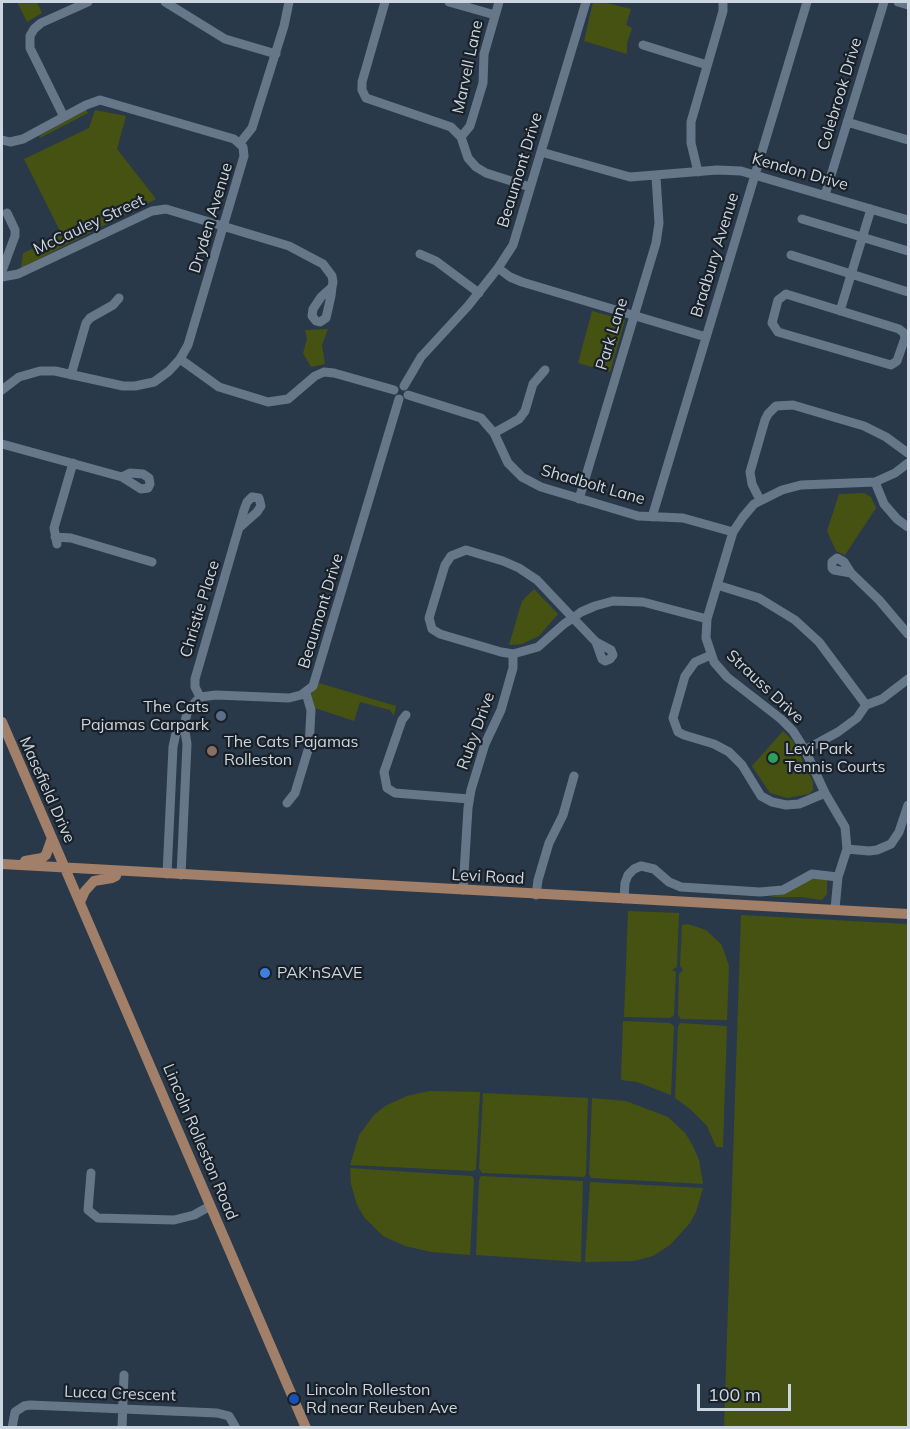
<!DOCTYPE html>
<html>
<head>
<meta charset="utf-8">
<style>
	body { margin:0 }
	#map { position:relative; width:910px; height:1429px; overflow:hidden; background:#29394a; font-family:Mulish,sans-serif }
	canvas { display:block }
	.frame { position:absolute; inset:0; border:3px solid #ccd6e1; pointer-events:none }
	.scale { position:absolute; left:697px; top:1384px; width:94px; height:27px; box-sizing:border-box; border:3px solid #ccd6e1; border-top:0; padding-left:8px; font-size:18px; line-height:21px; white-space:nowrap; color:#ccd6e1; -webkit-text-stroke:4px #192027; paint-order:stroke }
</style>
</head>
<body>
<div id="map">
<canvas width="910" height="1429"></canvas>
<div class="frame"></div>
<div class="scale">100 m</div>
</div>
<script>
const ctx = document.querySelector('canvas').getContext('2d');
ctx.lineJoin = 'round';
function fill(path, color) {
  ctx.fillStyle = color;
  ctx.fill(path, 'evenodd');
}
function poly(rows) {
  const path = new Path2D();
  for (const r of rows) {
    path.moveTo(r[0], r[1]);
    for (let i = 2; i < r.length; i += 2) path.lineTo(r[i], r[i + 1]);
  }
  return path;
}
function stroke(path, color, width, dash) {
  ctx.strokeStyle = color;
  ctx.lineWidth = width;
  ctx.lineCap = dash ? 'butt' : 'round';
  ctx.setLineDash(dash || []);
  ctx.stroke(path);
}
function label(font, color, halo, rows, align = 'center') {
  ctx.font = font + ' Mulish,sans-serif';
  ctx.lineWidth = 4.5;
  ctx.setLineDash([]);
  ctx.textBaseline = 'middle';
  ctx.strokeStyle = halo;
  ctx.fillStyle = color;
  for (const [text, x, y, turn = 0] of rows) {
    ctx.save();
    ctx.translate(x, y);
    ctx.rotate((+turn || 0) * Math.PI / 180);
    ctx.textAlign = isNaN(turn) ? turn : align;
    if (halo) ctx.strokeText(text, 0, 0);
    ctx.fillText(text, 0, 0);
    ctx.restore();
  }
}
fill(poly([
	[17,2,37,2,42,13,27,22],
	[593,2,603,2,631,9,626,25,632,28,627,43,627,54,584,41],
	[86,110,88,113,40,138,39,136],
	[95,110,126,116,117,149,156,199,21,268,23,253,62,235,24,159,89,128],
	[592,311,625,320,610,372,578,363],
	[328,329,322,345,325,364,311,367,303,353,307,339,305,330],
	[864,493,871,497,876,508,845,555,836,551,827,531,839,494],
	[534,589,558,614,539,636,522,644,509,645,522,601],
	[319,683,396,706,394,716,390,710,360,702,354,721,315,708,311,694],
	[783,731,793,741,813,782,813,790,809,794,787,798,770,793,752,766],
	[827,878,827,894,822,900,801,897,771,897,781,894,807,879],
	[628,911,679,913,677,967,672,970,676,972,674,1015,670,1018,624,1017],
	[741,915,908,924,908,1427,724,1427],
	[688,924,706,930,721,944,724,951,729,966,727,1020,681,1019,678,1015,679,974,683,970,680,966,682,925],
	[623,1021,670,1023,674,1026,671,1095,637,1082,621,1080],
	[680,1023,727,1026,723,1147,716,1147,707,1126,690,1109,675,1098,678,1027],
	[429,1091,480,1092,476,1169,473,1171,350,1165,359,1135,374,1115,385,1106,407,1096],
	[483,1093,588,1098,586,1174,584,1177,482,1173,479,1168],
	[592,1098,626,1101,668,1117,685,1133,693,1146,699,1160,703,1184,591,1178,589,1174],
	[350,1168,472,1176,474,1179,470,1255,431,1252,405,1246,383,1236,364,1217,357,1205,351,1184],
	[481,1176,583,1181,581,1262,476,1255,479,1180],
	[590,1182,703,1188,696,1212,690,1223,670,1245,653,1256,634,1261,585,1262]
]), '#465212');
stroke(poly([
	[165,2,225,39,276,54],
	[385,2,362,82,362,90,366,98,451,127,461,137,468,158,476,167,486,173,530,187],
	[449,2,495,15],
	[898,2,908,5],
	[643,45,707,65],
	[64,117,30,48,30,36,34,29,41,23,88,2],
	[847,122,908,140],
	[461,137,470,126,483,83,484,54,499,2],
	[2,140,10,142,23,139,86,105,100,100,234,139,243,147,244,156,188,345,180,359,169,371,154,382,135,386,123,386,55,371,40,371,19,377,2,390],
	[240,143,252,128,284,26,289,2],
	[541,152,630,177,717,170,741,171,908,220],
	[698,172,691,143,691,122,723,11,723,2],
	[825,195,884,2],
	[802,219,908,251],
	[420,254,436,261,479,293],
	[791,255,908,292],
	[498,268,510,277,522,282,706,337],
	[2,271,15,236,15,230,7,213],
	[2,277,18,274,152,211,166,209,289,246,323,264,332,276,333,282,332,287,331,296,326,318,320,322,316,321,312,316,313,309,321,297,332,287],
	[786,294,899,329,904,333,905,338,897,361,891,365,778,332,772,323,778,300,786,294],
	[840,311,871,209],
	[180,359,219,387,268,402,288,399,315,376,324,372,334,373,394,390],
	[71,375,86,323,90,318,113,305,119,298],
	[404,386,421,357,468,306,498,268,513,245,586,2],
	[408,395,481,418,494,433,508,463,522,477,541,487,638,516,683,518,733,532],
	[494,433,519,419,525,411,533,384,545,370],
	[2,444,122,477,141,489,148,488,150,484,149,478,143,474,130,473,122,477],
	[875,482,884,504,897,519,908,527],
	[579,499,656,243,659,223,656,177],
	[760,500,752,484,750,472,765,420,768,414,776,406,793,405,864,426,886,437,908,453],
	[652,517,807,2],
	[55,537,71,538,152,562],
	[57,544,54,528,73,463],
	[851,573,834,570,832,568,832,562,837,558,844,562,851,573,879,600,908,634],
	[717,585,759,598,795,620,819,642,866,705],
	[596,642,602,659,605,661,610,659,613,655,611,650,596,642,573,618,537,580,519,568,503,561,466,550,451,556,445,565,429,618,432,629,440,634,501,652,513,654,538,647,564,624,573,618,581,612,595,606,613,601,643,602,707,619],
	[711,655,695,662,685,676,673,718,678,732,684,735,714,744,729,752,742,765,761,796,772,802,786,805,799,804,825,793],
	[200,697,195,687,195,679,244,510,247,502,252,497,259,498,261,506,257,512,239,528],
	[406,715,402,720,384,772,387,788,395,793,469,799],
	[805,750,838,732,857,718,866,705,882,699,908,679],
	[287,803,295,793,309,747,311,710,306,693],
	[847,849,869,851,877,850,891,844,899,832,908,805],
	[167,874,173,747,176,733,184,725,188,710,200,697,216,695,289,698,301,695,313,686,399,399],
	[181,875,187,744,184,725],
	[463,890,468,808,471,790,485,744,501,710,513,668,513,654],
	[536,895,538,880,549,843,563,815,574,776],
	[624,899,625,883,628,875,634,869,641,866,654,869,669,882,681,887,760,892,783,890,812,874,838,877],
	[835,909,838,877,847,849,845,827,825,793,805,750,793,731,781,719,727,677,714,662,706,638,707,619,733,532,743,517,754,504,782,490,801,485,875,482,895,473,908,463],
	[91,1173,88,1210,98,1218,174,1220,194,1215,210,1206],
	[12,1428,15,1412,24,1406,30,1405,217,1413,229,1416,236,1428],
	[122,1428,124,1375]
]), '#66778a', 9);
stroke(poly([
	[2,722,306,1428],
	[25,861,42,858,46,855,52,838],
	[2,864,908,914],
	[80,902,85,891,94,881,112,878,116,876]
]), '#a17f68', 10);
for (const [x, y, r, color] of [
	[221,716,6,"#5c6f8a"],
	[212,751,6,"#8d6e63"],
	[773,758,6,"#2e9e5b"],
	[265,973,6,"#3f7fe0"],
	[294,1399,6,"#1a4fb4"]
]) {
  const dot = new Path2D();
  dot.arc(x, y, r, 0, 2 * Math.PI);
  ctx.fillStyle = color;
  ctx.fill(dot);
  stroke(dot, '#192027', 2);
}
label('16px', '#ccd6e1', '#192027', [
	["Marvell Lane",468,67,-78],
	["Colebrook Drive",840,94,-73],
	["Beaumont Drive",520,170,-73],
	["Kendon Drive",800,172,16],
	["Dryden Avenue",211,218,-73],
	["McCauley Street",89,225,-25],
	["Bradbury Avenue",715,255,-73],
	["Park Lane",612,334,-73],
	["Shadbolt Lane",593,485,16],
	["Christie Place",200,609,-73],
	["Beaumont Drive",321,611,-73],
	["Strauss Drive",765,687,43],
	["Ruby Drive",476,731,-70],
	["Masefield Drive",47,790,66],
	["Levi Road",488,877,3],
	["Lincoln Rolleston Road",200,1142,67],
	["Lucca Crescent",120,1394,2]
]);
label('16px', '#ccd6e1', '#192027', [
	["The Cats",209,707,"right"],
	["Pajamas Carpark",209,725,"right"],
	["The Cats Pajamas",224,742],
	["Rolleston",224,760],
	["Levi Park",785,749],
	["Tennis Courts",785,767],
	["PAK'nSAVE",277,973],
	["Lincoln Rolleston",306,1390],
	["Rd near Reuben Ave",306,1408]
], 'left');
</script>
</body>
</html>
